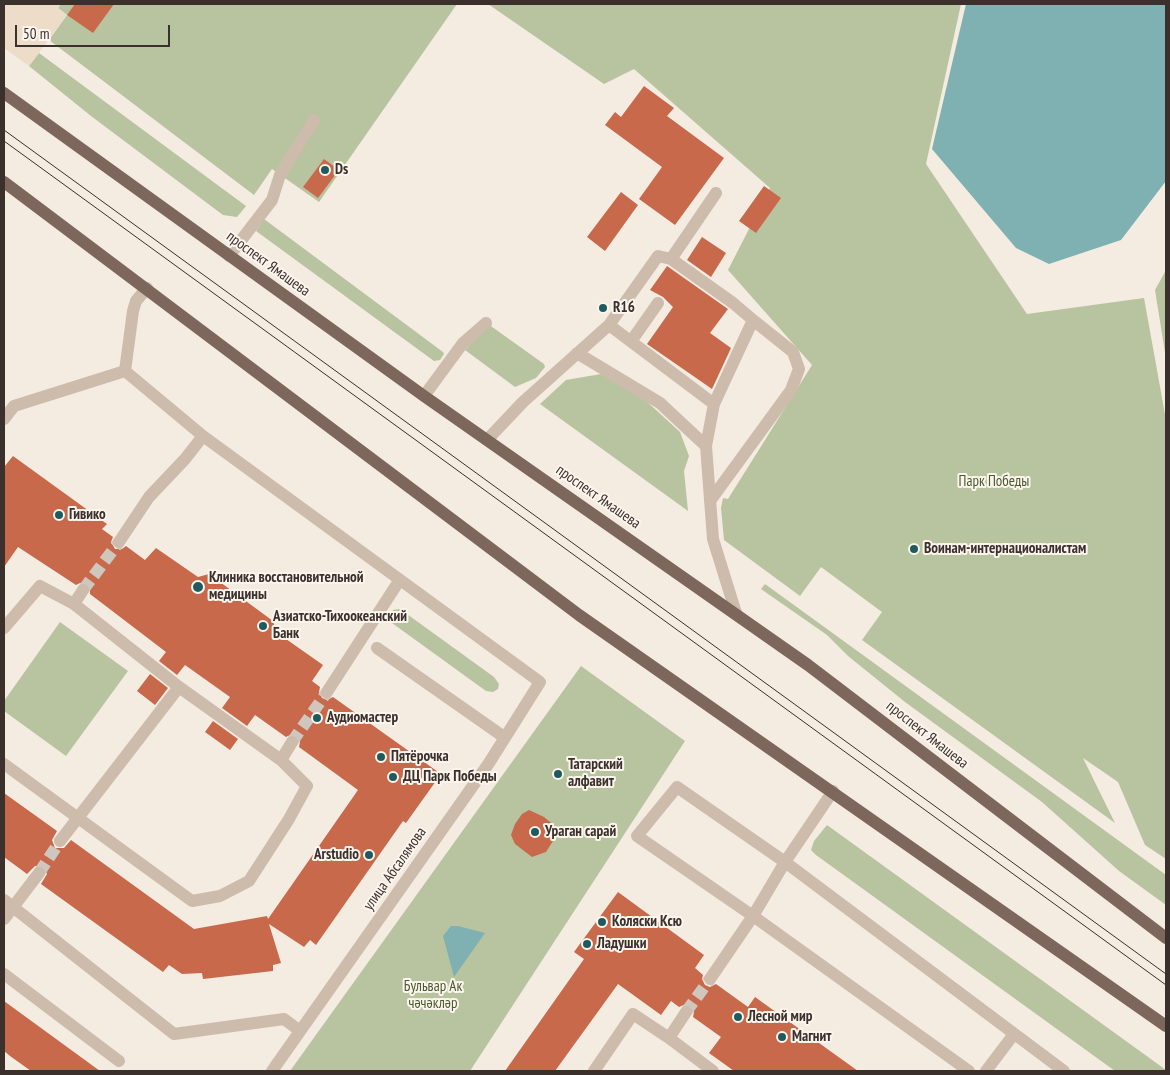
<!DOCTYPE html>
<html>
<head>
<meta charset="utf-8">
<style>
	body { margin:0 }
	#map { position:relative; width:1170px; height:1075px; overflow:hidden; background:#f4ebe1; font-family:"PT Sans Narrow",sans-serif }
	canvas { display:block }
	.frame { position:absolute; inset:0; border:5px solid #3b302b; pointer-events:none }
	.scale { position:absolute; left:15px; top:25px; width:155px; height:22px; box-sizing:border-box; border:2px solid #3b302b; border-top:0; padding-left:6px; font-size:15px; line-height:18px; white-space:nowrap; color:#3b302b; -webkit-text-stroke:4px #fbf5ee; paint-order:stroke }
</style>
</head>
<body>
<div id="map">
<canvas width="1170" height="1075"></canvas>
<div class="frame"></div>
<div class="scale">50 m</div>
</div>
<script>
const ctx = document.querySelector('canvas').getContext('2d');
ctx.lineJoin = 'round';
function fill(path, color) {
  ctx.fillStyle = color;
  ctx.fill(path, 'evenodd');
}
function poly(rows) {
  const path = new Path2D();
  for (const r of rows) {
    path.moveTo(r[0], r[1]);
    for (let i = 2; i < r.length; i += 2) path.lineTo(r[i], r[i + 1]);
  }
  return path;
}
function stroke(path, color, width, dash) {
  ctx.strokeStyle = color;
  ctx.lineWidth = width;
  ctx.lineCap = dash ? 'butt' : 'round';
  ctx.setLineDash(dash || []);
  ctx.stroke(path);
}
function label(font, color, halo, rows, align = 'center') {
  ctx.font = font + ' "PT Sans Narrow",sans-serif';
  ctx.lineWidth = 4;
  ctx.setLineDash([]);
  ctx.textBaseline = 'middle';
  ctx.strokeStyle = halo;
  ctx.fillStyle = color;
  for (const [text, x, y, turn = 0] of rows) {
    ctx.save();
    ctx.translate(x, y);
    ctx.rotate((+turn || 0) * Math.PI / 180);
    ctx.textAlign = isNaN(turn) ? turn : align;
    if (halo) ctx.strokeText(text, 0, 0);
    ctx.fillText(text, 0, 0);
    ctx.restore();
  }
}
fill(poly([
	[61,4,457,4,319,202,272,169,254,195,49,40,67,15,58,8],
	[488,4,961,4,926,164,1027,314,1144,298,1166,420,1166,859,1145,845,1118,782,1083,758,1115,823,862,640,882,612,821,567,800,596,724,540,721,508,723,498,728,499,812,365,728,270,770,188,634,69,604,84],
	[39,53,246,206,237,217,223,215,91,116,29,66],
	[264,219,443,352,444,354,440,360,434,361,256,231],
	[1166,270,1166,359,1155,290],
	[488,324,544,364,545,367,536,378,515,387,465,350],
	[601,374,643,398,680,432,689,456,684,471,688,511,540,404,566,380],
	[765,584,1166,875,1166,905,1119,871,1042,802,905,702,848,656,827,635,761,589],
	[400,609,494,677,499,684,498,689,493,692,486,691,392,623,390,615,393,610],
	[60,622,128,671,66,756,4,711,4,701],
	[581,666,685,741,470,1071,290,1071],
	[827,825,1166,1070,1166,1071,1115,1071,816,855,811,850,814,841]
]), '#b8c4a0');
fill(poly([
	[4,4,61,4,58,8,67,15,29,66,4,48]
]), '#ecdcc8');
fill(poly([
	[966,4,1166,4,1166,181,1121,240,1049,264,1016,248,932,149],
	[451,926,458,926,485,933,454,977,443,936]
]), '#7fb0b2');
fill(poly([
	[75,4,114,4,93,33,67,15],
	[644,86,674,108,667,116,724,158,675,225,639,199,662,167,605,125,615,112,621,117],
	[324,159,339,170,318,198,303,187],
	[764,186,781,198,756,233,739,221],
	[621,192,638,205,605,251,587,237],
	[702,237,726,253,711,277,687,260],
	[667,266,728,309,710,333,731,348,712,389,647,344,673,307,663,297,650,290],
	[13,456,107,524,102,529,113,537,111,542,115,549,122,549,126,546,145,560,156,548,198,577,209,574,273,621,276,632,323,665,312,681,320,687,319,692,322,698,327,700,333,697,441,774,406,823,403,821,316,945,310,940,304,947,269,924,281,963,273,965,273,971,203,979,202,973,182,974,169,965,163,972,41,884,47,874,44,866,35,866,27,874,4,857,4,793,57,831,52,840,55,848,64,848,71,840,194,929,267,916,268,919,358,790,299,747,300,742,297,735,292,734,286,737,255,715,247,726,222,708,230,697,185,665,177,675,159,661,166,652,90,594,90,587,87,583,80,583,76,585,18,547,4,567,4,467],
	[150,674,168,688,155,705,137,691],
	[213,721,238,739,230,750,205,732],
	[529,810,544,817,560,830,546,852,532,857,515,844,511,835,515,824,522,814],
	[618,892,704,955,695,968,703,975,702,979,705,985,710,987,716,984,748,1007,755,997,858,1071,734,1071,709,1053,721,1037,693,1017,694,1012,691,1006,686,1004,679,1007,671,1001,661,1015,618,984,555,1071,505,1071,584,959,574,952],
	[4,1001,100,1071,31,1071,10,1056,4,1051]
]), '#c8694b');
stroke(poly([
	[83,590,119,542],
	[292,742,327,692],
	[39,873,60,841],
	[686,1012,710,979]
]), '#cfc6bd', 12, [12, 6]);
stroke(poly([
	[229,256,272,200,280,175,314,120],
	[671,259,716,193],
	[609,325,658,256,671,259,733,303,753,320,714,404],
	[632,340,658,303],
	[577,353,660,403,706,446],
	[424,396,463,343,486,323],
	[4,419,14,406,125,371,133,311,136,301,147,288],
	[203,436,540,682,489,763,272,1071],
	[487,440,523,402,609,325,714,404,706,446,713,539,736,613],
	[710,501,791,390,799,369,793,352,753,320],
	[119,542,149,497,185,459,203,436,125,371],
	[74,604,83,590],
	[4,628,40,586,74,604,179,687,281,760,307,786,289,819,249,881,220,896,192,901,4,764],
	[377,648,504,737],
	[327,692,399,581],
	[281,760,292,742],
	[60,841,179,687],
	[4,900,174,1034,284,1019,300,1031],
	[4,919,39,873],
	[4,974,119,1061],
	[710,979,753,916,785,862,833,791],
	[669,1038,713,1071],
	[594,1071,633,1014,669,1038,686,1012],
	[969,1071,753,916,637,836,677,787,785,862,1064,1071],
	[986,1071,1014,1034]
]), '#cdbbac', 12);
stroke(poly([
	[4,93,424,396,808,665,1166,938],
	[4,182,579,615,1166,1026]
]), '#7d675c', 12);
stroke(poly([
	[4,130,1166,974],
	[4,141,1166,985]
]), '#3b302b', 1);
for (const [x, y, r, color] of [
	[325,170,5,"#1f5a5e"],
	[603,308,5,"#1f5a5e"],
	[59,515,5,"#1f5a5e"],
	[914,549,5,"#1f5a5e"],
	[198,587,6,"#1f5a5e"],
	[263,626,5,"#1f5a5e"],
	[317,718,5,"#1f5a5e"],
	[381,757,5,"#1f5a5e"],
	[558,774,5,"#1f5a5e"],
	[393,777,5,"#1f5a5e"],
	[535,832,5,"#1f5a5e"],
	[369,855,5,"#1f5a5e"],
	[602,922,5,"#1f5a5e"],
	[587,944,5,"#1f5a5e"],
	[738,1017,5,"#1f5a5e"],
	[782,1037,5,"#1f5a5e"]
]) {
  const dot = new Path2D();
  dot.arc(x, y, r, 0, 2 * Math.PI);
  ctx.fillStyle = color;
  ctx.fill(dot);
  stroke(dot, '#fbf5ee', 2);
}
label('bold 15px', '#3b302b', '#fbf5ee', [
	["Ds",335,170],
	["R16",613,308],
	["Гивико",69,515],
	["Воинам-интернационалистам",924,549],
	["Клиника восстановительной",209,578],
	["медицины",209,595],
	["Азиатско-Тихоокеанский",273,617],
	["Банк",273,634],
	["Аудиомастер",327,718],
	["Пятёрочка",391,757],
	["Татарский",568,765],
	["алфавит",568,782],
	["ДЦ Парк Победы",403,777],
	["Ураган сарай",545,832],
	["Arstudio",359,855,"right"],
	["Коляски Ксю",612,922],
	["Ладушки",597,944],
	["Лесной мир",748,1017],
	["Магнит",792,1037]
], 'left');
label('15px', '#3b302b', '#fbf5ee', [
	["проспект Ямашева",268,264,36],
	["проспект Ямашева",598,497,35],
	["проспект Ямашева",927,735,38],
	["улица Абсалямова",395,869,-55]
]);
label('15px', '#4a5a2e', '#fbf5ee', [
	["Парк Победы",994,482],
	["Бульвар Ак",433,987],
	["чәчәкләр",433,1004]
]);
</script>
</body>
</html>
